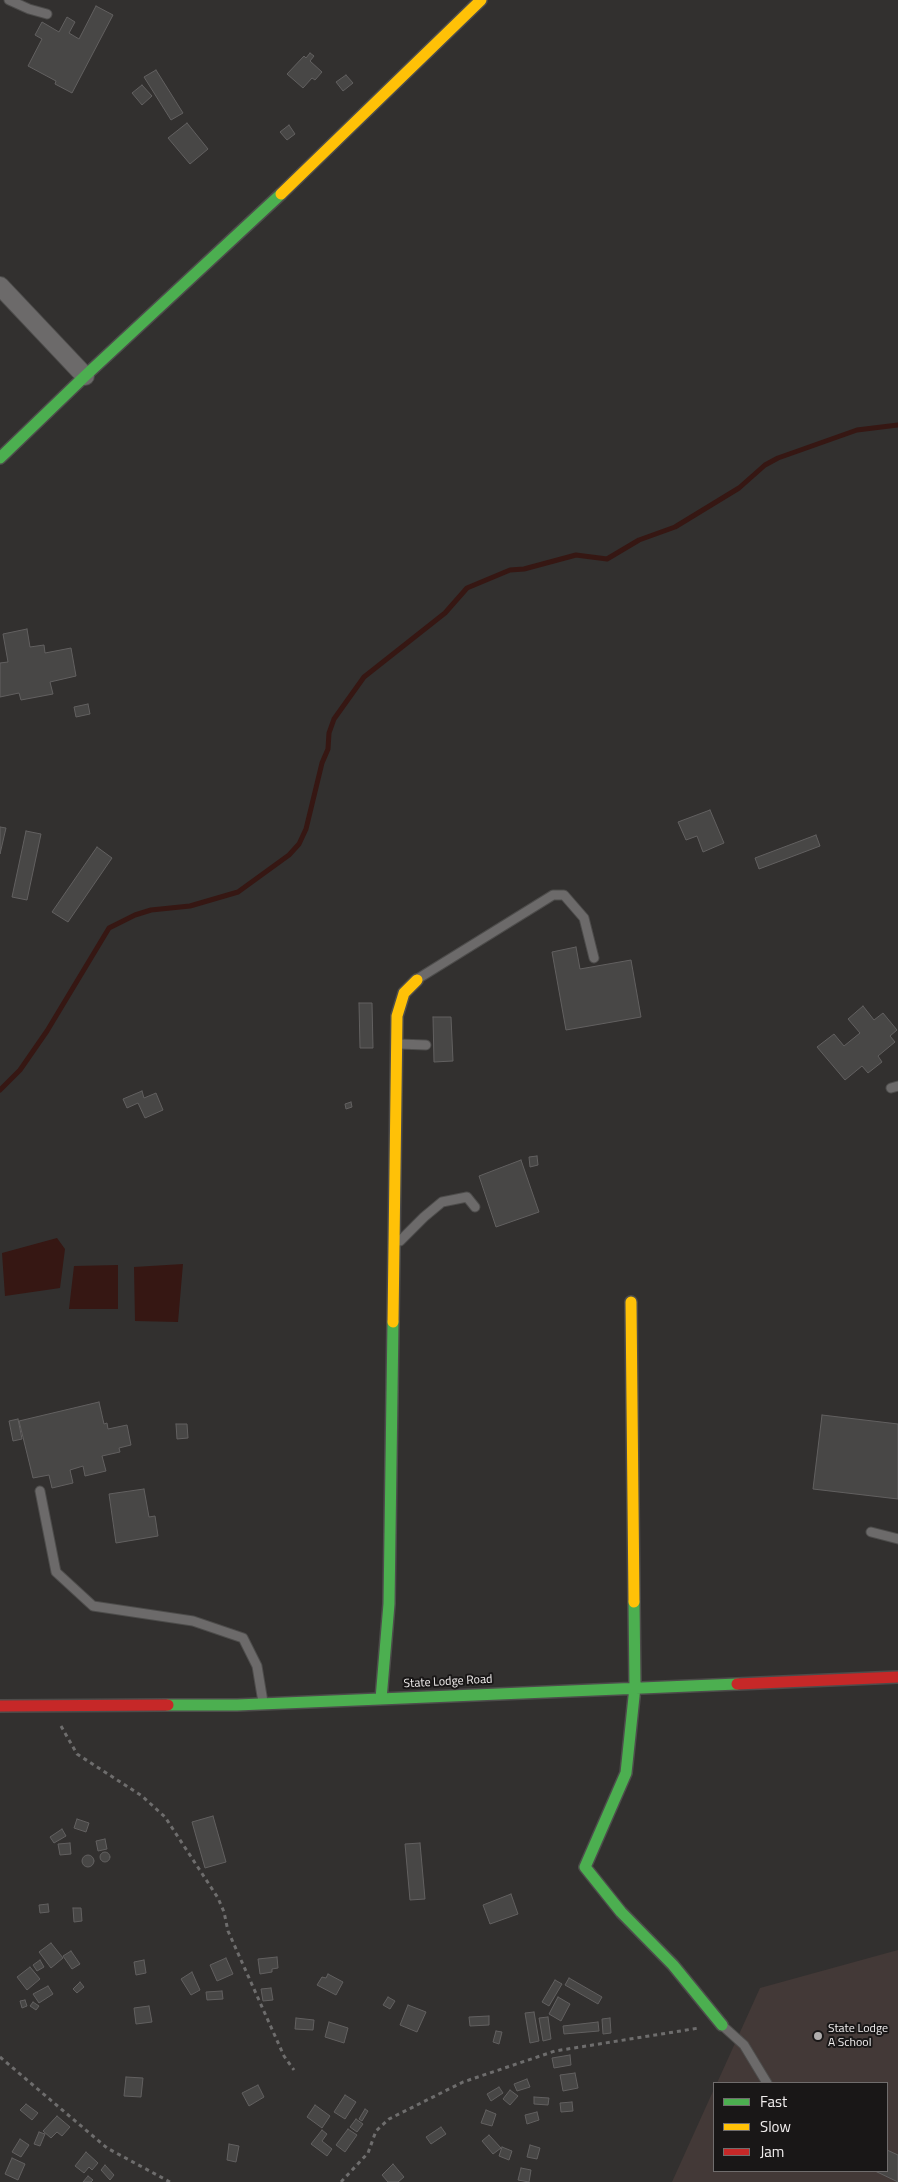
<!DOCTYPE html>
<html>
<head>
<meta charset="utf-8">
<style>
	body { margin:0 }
	#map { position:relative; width:898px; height:2182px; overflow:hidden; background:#32302f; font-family:"Titillium Web",sans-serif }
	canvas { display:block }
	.legend { position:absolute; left:713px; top:2082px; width:175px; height:90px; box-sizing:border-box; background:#191717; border:1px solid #706d6d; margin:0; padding:6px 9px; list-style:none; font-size:15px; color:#f2efef }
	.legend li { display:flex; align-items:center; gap:10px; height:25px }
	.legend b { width:25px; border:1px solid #706d6d }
</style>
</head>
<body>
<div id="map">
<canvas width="898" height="2182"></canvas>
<ul class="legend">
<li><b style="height:6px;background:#4caf50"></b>Fast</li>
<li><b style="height:6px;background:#ffc107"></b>Slow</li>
<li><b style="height:6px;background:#c62828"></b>Jam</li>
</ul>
</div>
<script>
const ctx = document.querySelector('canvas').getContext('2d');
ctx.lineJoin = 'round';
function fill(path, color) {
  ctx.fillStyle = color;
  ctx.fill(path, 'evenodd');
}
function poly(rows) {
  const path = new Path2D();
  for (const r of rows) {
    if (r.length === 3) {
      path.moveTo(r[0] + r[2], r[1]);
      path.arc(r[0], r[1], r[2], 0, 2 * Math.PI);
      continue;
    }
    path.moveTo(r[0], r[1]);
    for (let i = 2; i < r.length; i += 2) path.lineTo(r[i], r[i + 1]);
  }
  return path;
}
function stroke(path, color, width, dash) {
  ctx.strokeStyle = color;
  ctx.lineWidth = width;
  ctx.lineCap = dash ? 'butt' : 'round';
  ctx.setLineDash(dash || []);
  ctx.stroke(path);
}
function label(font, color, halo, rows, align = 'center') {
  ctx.font = font + ' "Titillium Web",sans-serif';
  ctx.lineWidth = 4;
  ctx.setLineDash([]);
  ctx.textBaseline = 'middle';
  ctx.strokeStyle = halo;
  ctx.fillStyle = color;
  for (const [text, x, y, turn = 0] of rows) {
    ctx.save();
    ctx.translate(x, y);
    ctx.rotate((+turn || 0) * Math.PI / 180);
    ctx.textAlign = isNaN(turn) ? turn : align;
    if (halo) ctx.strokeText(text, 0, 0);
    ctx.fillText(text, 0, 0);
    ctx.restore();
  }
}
fill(poly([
	[898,1950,898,2182,672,2182,714,2089,714,2171,887,2171,887,2083,717,2083,760,1988]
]), '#433937');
fill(poly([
	[57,1238,65,1249,60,1288,5,1296,2,1253],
	[183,1264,178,1322,135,1321,134,1267],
	[118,1265,118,1309,69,1309,74,1266]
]), '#361713');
stroke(poly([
	[0,1090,20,1070,47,1031,109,928,135,915,151,910,190,906,238,892,289,855,299,844,306,829,322,763,328,749,329,733,334,719,364,677,445,613,467,588,510,570,524,569,576,555,607,559,639,540,675,527,739,488,765,465,778,458,857,430,898,425]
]), '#361713', 5);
const building = poly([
	[96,6,113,15,72,93,55,84,56,81,28,66,42,39,35,35,42,22,59,32,67,17,75,22,69,33,79,39,96,6],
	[310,53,314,56,310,61,322,72,315,80,312,78,303,88,287,74,304,56,306,58,310,53],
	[156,70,183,113,171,120,144,77,156,70],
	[346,75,353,83,343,91,336,82,346,75],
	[142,85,152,96,142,105,132,93,142,85],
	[187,123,208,149,190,164,168,138,187,123],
	[289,125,295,134,287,140,280,132,289,125],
	[27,629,30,647,44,645,45,653,71,648,76,676,50,682,53,694,21,700,19,693,0,697,0,663,8,662,3,634,27,629],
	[88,704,90,714,76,717,74,707,88,704],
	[710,810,724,843,703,852,697,836,686,840,678,822,710,810],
	[0,827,6,828,0,854,0,827],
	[26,831,41,834,27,900,12,897,26,831],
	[816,835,820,846,759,869,755,858,816,835],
	[97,847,112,858,68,922,52,912,97,847],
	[576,947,580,969,631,960,641,1017,566,1030,552,952,576,947],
	[359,1003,372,1003,373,1048,360,1048,359,1003],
	[863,1006,874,1020,883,1013,897,1030,890,1036,895,1042,878,1056,882,1062,868,1073,862,1066,845,1080,817,1047,834,1034,844,1046,860,1033,848,1019,863,1006],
	[433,1017,451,1017,453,1061,434,1062,433,1017],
	[142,1091,144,1098,156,1093,163,1110,145,1118,138,1103,127,1108,123,1099,142,1091],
	[351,1102,352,1107,346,1109,345,1104,351,1102],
	[537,1156,538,1165,530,1167,529,1157,537,1156],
	[521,1160,539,1212,496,1227,479,1176,521,1160],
	[99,1402,104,1424,107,1423,108,1429,127,1425,131,1445,119,1448,120,1452,102,1456,106,1471,85,1476,83,1466,70,1470,73,1483,52,1488,49,1475,33,1478,19,1421,99,1402],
	[822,1415,898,1424,898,1499,813,1489,822,1415],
	[18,1419,22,1439,13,1441,9,1421,18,1419],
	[176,1424,187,1424,188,1438,177,1439,176,1424],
	[144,1489,149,1517,155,1516,158,1536,116,1543,109,1494,144,1489],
	[213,1816,226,1862,205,1868,192,1822,213,1816],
	[77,1819,89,1823,86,1832,74,1828,77,1819],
	[62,1829,66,1836,54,1843,50,1837,62,1829],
	[105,1839,107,1849,98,1851,96,1841,105,1839],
	[70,1843,71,1854,60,1855,58,1844,70,1843],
	[420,1843,425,1899,410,1900,405,1844,420,1843],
	[105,1857,5],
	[88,1861,6],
	[511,1894,518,1914,490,1924,483,1905,511,1894],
	[48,1904,49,1912,40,1913,39,1905,48,1904],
	[73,1908,81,1908,82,1921,74,1922,73,1908],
	[51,1943,63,1958,51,1968,39,1952,51,1943],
	[71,1951,80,1964,72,1969,63,1956,71,1951],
	[277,1957,278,1968,272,1969,272,1972,260,1974,258,1959,277,1957],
	[226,1958,233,1974,217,1981,210,1965,226,1958],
	[40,1960,44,1967,37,1971,33,1965,40,1960],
	[144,1960,146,1973,136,1975,134,1962,144,1960],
	[30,1967,40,1979,27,1990,17,1977,30,1967],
	[192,1972,200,1990,191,1995,181,1979,192,1972],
	[328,1974,343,1982,336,1995,317,1985,322,1977,326,1978,328,1974],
	[569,1978,602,1997,598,2004,565,1985,569,1978],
	[555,1980,562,1984,549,2006,542,2002,555,1980],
	[80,1982,84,1987,77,1993,73,1989,80,1982],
	[48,1986,53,1994,39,2003,33,1994,48,1986],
	[271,1988,273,2000,263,2001,261,1989,271,1988],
	[222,1991,223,1999,207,2000,206,1992,222,1991],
	[388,1997,395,2001,390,2009,383,2005,388,1997],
	[558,1997,570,2004,561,2021,549,2014,558,1997],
	[25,2000,27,2006,22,2008,20,2001,25,2000],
	[33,2002,39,2006,36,2010,30,2006,33,2002],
	[408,2005,426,2012,417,2032,400,2025,408,2005],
	[149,2006,152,2022,136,2024,134,2008,149,2006],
	[534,2012,539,2041,530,2043,525,2013,534,2012],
	[489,2016,489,2025,470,2026,469,2017,489,2016],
	[548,2017,551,2039,543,2041,539,2018,548,2017],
	[296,2018,314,2020,313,2030,295,2029,296,2018],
	[610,2018,611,2033,603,2034,602,2019,610,2018],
	[329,2022,348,2028,344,2043,325,2037,329,2022],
	[598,2022,599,2031,564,2034,563,2026,598,2022],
	[496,2031,502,2032,499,2044,493,2042,496,2031],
	[570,2055,571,2065,554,2068,552,2058,570,2055],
	[575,2073,578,2088,563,2091,560,2075,575,2073],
	[126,2077,143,2078,141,2097,124,2096,126,2077],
	[527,2079,530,2087,517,2091,514,2084,527,2079],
	[258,2085,264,2097,249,2106,242,2093,258,2085],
	[499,2087,503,2093,491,2101,487,2094,499,2087],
	[510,2090,518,2096,510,2105,503,2099,510,2090],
	[345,2095,356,2102,345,2119,334,2112,345,2095],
	[534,2097,549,2098,548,2105,534,2104,534,2097],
	[572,2102,573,2111,561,2112,560,2103,572,2102],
	[26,2104,38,2113,32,2120,20,2110,26,2104],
	[315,2105,330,2116,322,2128,307,2117,315,2105],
	[365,2109,368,2111,362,2121,359,2119,365,2109],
	[486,2110,496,2114,492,2126,481,2123,486,2110],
	[537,2112,539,2120,527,2124,525,2115,537,2112],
	[57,2116,70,2127,62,2136,57,2132,51,2138,43,2131,57,2116],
	[356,2119,363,2124,357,2132,350,2127,356,2119],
	[441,2127,446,2134,431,2144,426,2137,441,2127],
	[348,2129,357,2135,345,2152,336,2145,348,2129],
	[322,2130,327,2134,322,2141,332,2149,327,2156,311,2144,322,2130],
	[39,2132,45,2134,40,2146,34,2144,39,2132],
	[489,2135,501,2148,493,2154,482,2141,489,2135],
	[20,2139,29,2145,21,2157,12,2152,20,2139],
	[229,2144,239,2146,236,2162,227,2160,229,2144],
	[530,2145,540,2148,537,2159,527,2157,530,2145],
	[502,2147,512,2151,509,2160,499,2156,502,2147],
	[887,2150,898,2155,898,2182,875,2171,887,2171,887,2150],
	[86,2152,98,2163,92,2170,89,2167,84,2173,75,2166,86,2152],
	[12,2158,25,2164,18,2180,5,2174,12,2158],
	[393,2164,404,2177,398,2182,388,2182,382,2175,393,2164],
	[105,2165,114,2175,110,2180,101,2170,105,2165],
	[521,2168,531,2170,529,2182,518,2180,521,2168],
	[88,2176,93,2180,91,2182,83,2182,88,2176]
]);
fill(building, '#484746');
stroke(building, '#626060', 1);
const lane = poly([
	[9,0,29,9,47,14],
	[419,978,553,895,564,895,584,918,594,958],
	[399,1044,426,1045],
	[891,1088,898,1086],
	[400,1241,424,1217,442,1202,467,1197,475,1207],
	[40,1491,56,1572,93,1606,193,1621,243,1638,257,1666,263,1702],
	[871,1532,898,1539],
	[724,2027,744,2045,767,2083]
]);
const street = poly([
	[0,286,85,376]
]);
const fast = poly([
	[0,458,85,376,281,194],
	[634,1602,635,1687,626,1773,585,1867,621,1912,673,1965,722,2025],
	[381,1699,389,1604,393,1322],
	[168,1705,237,1705,737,1684]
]);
const slow = poly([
	[281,194,481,0],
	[631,1302,634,1602],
	[393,1322,397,1016,404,993,417,980]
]);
const jam = poly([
	[737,1684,898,1677],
	[0,1706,168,1705]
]);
stroke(lane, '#4d4c4b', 11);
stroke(street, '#4d4c4b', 20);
stroke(fast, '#4d4c4b', 14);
stroke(slow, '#4d4c4b', 14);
stroke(jam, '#4d4c4b', 14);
stroke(poly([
	[61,1726,77,1754,142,1796,165,1817,218,1898,224,1912,228,1931,284,2056,294,2070],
	[0,2057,107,2148,170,2182],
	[341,2182,368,2153,376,2131,389,2119,463,2082,555,2051,699,2028]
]), '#6e6d6d', 3, [4, 4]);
stroke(lane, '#6c6a6a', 9);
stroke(street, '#6c6a6a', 18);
stroke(fast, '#4caf50', 11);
stroke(slow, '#ffc107', 11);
stroke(jam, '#c62828', 11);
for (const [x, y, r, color] of [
	[818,2036,5,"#afacac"]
]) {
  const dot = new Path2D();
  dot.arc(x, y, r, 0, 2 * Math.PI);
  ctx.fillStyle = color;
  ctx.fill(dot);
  stroke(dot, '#191717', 2);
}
label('12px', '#f2efef', '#191717', [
	["State Lodge Road",448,1682,-3]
]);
label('12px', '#f2efef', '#191717', [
	["State Lodge",828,2029],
	["A School",828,2043]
], 'left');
</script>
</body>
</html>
